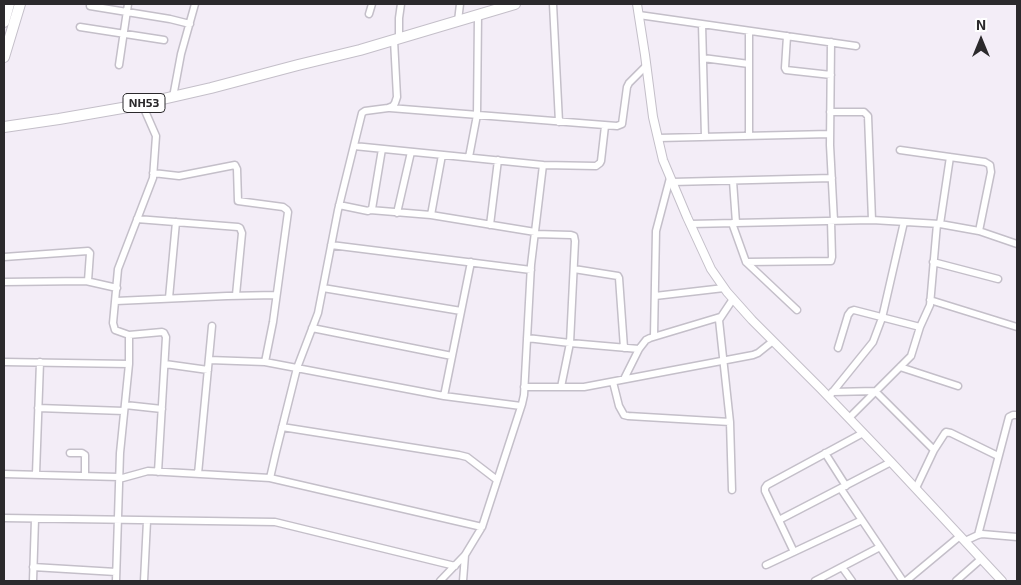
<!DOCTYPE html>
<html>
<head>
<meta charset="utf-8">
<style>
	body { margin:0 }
	#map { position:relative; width:1021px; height:585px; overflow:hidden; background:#f3edf7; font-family:"Exo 2",sans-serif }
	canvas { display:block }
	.frame { position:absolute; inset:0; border:5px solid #2b292c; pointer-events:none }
	.north { position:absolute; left:956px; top:15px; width:50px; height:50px; -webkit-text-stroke:4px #fff; paint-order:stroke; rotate:0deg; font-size:14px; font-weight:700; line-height:20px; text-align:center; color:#2b292c }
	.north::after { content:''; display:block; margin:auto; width:18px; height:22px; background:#2b292c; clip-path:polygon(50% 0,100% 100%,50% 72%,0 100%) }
</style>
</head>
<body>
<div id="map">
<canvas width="1021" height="585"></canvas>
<div class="frame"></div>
<div class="north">N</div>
</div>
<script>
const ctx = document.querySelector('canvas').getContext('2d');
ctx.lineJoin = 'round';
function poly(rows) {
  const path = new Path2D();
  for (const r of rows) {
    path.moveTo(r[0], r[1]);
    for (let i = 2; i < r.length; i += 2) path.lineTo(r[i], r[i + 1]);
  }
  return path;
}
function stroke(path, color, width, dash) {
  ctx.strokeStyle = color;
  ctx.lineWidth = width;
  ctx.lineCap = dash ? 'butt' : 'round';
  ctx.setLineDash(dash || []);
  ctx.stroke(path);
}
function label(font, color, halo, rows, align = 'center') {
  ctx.font = font + ' "Exo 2",sans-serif';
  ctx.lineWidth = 5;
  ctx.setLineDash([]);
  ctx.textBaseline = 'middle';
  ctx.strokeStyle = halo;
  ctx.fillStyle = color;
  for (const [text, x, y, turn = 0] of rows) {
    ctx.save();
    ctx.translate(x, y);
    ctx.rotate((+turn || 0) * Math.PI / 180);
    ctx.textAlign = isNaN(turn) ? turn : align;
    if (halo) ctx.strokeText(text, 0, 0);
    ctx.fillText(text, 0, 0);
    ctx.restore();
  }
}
const minor = poly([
	[553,4,559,122],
	[90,6,170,19,190,24],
	[369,14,372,4],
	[639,15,856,46],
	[458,21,460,4],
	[702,24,705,137],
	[80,27,164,40],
	[749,31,749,136],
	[787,36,785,68,786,70,831,75],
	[399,39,399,18,401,4],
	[831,42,830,145,834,221],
	[703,58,749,64],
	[119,65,128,4],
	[173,97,181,54,195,4],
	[390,108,617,126,622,124,627,87,629,83,646,66],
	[830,112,864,112,868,116,872,220],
	[658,138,830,134],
	[354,146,543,165,596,166,600,163,601,161,605,126],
	[900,150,985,162,990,165,991,172,979,231],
	[469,157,477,115,478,15],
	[153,173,179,176,235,165,237,169,238,201,283,207,287,210,288,212,273,322,265,362],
	[733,181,736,223],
	[672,182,832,178],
	[339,205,368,211,372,209,382,149],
	[370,210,431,215,442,155],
	[397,213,411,152],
	[431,215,535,232],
	[137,219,238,227,240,228,242,233,236,295],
	[732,223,746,262,797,310],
	[690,224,872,220,940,224,979,231,1017,244],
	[940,224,950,157],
	[490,225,498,160],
	[535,234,571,235,574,236,575,241,570,343,561,387],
	[331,245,531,270],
	[4,257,88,251,90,253,88,281],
	[746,262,831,261,832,257,831,221],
	[933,262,998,279],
	[574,269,618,276,619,278,624,348],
	[4,282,86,281,117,288],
	[323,288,461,311],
	[655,296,724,288],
	[169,298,176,222],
	[930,300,1017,327],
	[116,301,227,296,276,295],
	[312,328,452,356],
	[129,335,162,332,164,333,166,337,158,472],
	[654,336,656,231,670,178],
	[527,338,570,343,639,349],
	[838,348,848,315,851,311,854,310,920,327],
	[209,360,265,362,444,396,521,406],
	[4,362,129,364],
	[165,364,208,370],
	[900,367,958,386],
	[624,379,639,349,646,340,650,338,720,317],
	[613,382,619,406,624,415,628,416,730,422],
	[524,387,584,387,753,355,758,353,773,341],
	[832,392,876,391,911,356,920,327,930,305,937,224],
	[876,392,934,450],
	[831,394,873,342,882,318,904,222],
	[444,396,471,262],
	[125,405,162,409],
	[38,408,124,411],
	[849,418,876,391],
	[282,427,459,455,467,457,497,480],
	[70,453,82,453,85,455,85,476],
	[825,453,846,486],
	[4,474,119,477],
	[36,474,40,362],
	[198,474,212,326],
	[270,478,276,452,297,368,318,313,338,210,361,117,362,113,365,111,388,108,393,106,395,103,397,97,394,40],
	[119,479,148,471,270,478,482,527],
	[916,488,934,450,945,433,946,432,951,433,998,456],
	[841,489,903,581],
	[732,490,730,422,719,320,733,299],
	[4,518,275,522,455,566],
	[779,520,891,462],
	[978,535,1009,417,1013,415,1017,415],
	[965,541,978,535,982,534,1017,537],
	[794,552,765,491,765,488,767,485,863,433],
	[766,565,862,520],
	[33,567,116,572],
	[842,567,852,581],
	[33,581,35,519],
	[116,581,120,453,129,364,129,335,115,330,113,323,118,269,153,178,156,136,142,104],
	[144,581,147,521],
	[440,581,465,555,482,527,522,404,524,395,531,265,543,165],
	[463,581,465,555],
	[815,581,880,547],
	[906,581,960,536],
	[956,581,981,559]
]);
const tertiary = poly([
	[637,4,645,55,653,117,663,160,687,217,711,269,727,292,752,320,821,389,891,462,1002,581]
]);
const primary = poly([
	[4,22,9,4],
	[4,57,20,4]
]);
const trunk = poly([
	[4,127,59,119,128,107,211,88,298,65,360,50,515,4]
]);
stroke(minor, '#c4bfc9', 9);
stroke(tertiary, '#c4bfc9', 10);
stroke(primary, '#c4bfc9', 12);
stroke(trunk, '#c4bfc9', 12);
stroke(minor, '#fff', 6);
stroke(tertiary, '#fff', 8);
stroke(primary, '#fff', 10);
stroke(trunk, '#fff', 10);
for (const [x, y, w] of [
	[144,103,42]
]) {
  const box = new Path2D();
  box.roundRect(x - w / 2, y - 9.5, w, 19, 4);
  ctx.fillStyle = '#fff';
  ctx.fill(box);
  stroke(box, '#2b292c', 1);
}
label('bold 12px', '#2b292c', null, [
	["NH53",144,103]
]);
</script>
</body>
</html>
